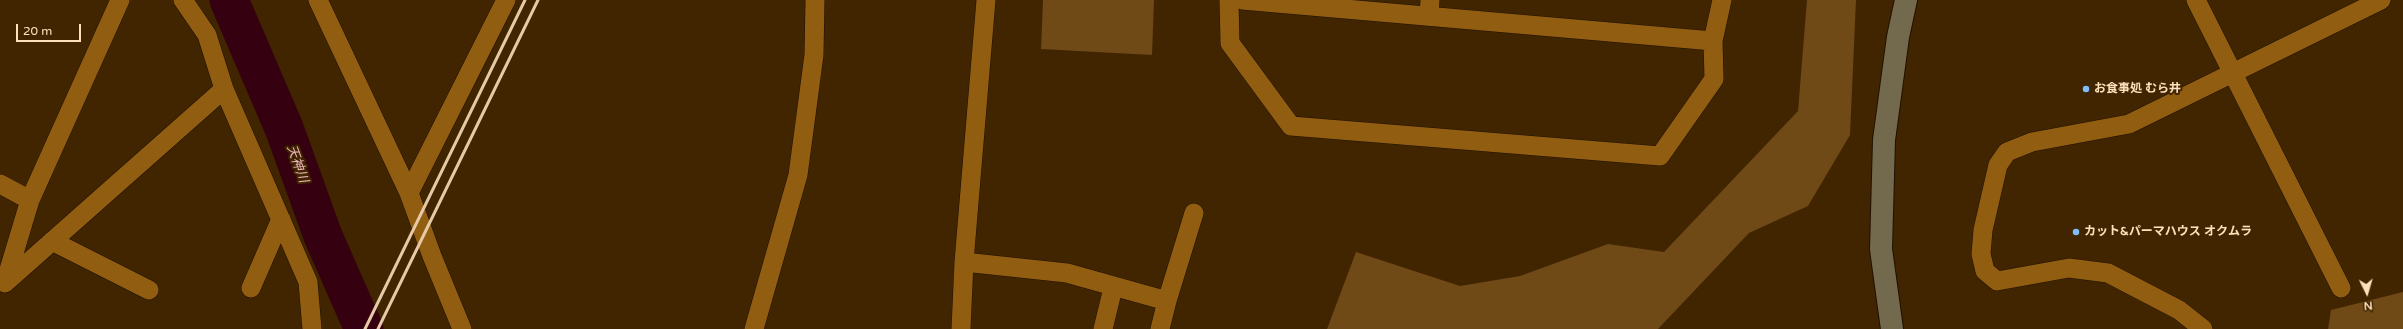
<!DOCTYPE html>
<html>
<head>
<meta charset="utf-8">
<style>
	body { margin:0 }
	#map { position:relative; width:2403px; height:329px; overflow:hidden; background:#402500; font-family:"Varela Round",sans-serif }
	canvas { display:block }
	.north { position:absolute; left:2347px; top:273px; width:40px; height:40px; -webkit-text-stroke:3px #402500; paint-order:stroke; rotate:175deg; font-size:11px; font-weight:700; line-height:16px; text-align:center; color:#fee0bf }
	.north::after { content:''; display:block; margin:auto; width:14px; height:18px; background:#fee0bf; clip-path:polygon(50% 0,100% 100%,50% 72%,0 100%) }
	.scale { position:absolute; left:16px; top:24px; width:65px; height:18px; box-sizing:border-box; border:2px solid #fee0bf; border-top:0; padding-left:5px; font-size:12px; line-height:14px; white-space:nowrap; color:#fee0bf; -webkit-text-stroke:3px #402500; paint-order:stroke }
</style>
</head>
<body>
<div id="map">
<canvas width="2403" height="329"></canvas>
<div class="north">N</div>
<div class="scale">20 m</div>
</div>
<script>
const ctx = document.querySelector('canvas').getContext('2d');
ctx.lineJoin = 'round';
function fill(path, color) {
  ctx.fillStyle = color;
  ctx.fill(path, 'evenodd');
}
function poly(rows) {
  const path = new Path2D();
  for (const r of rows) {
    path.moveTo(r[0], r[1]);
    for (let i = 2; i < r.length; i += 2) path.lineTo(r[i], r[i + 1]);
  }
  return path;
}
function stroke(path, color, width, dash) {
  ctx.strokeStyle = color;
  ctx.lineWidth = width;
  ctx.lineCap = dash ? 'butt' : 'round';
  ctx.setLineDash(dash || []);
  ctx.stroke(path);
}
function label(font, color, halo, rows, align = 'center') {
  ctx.font = font + ' "Varela Round","Noto Sans JP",sans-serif';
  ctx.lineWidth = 4;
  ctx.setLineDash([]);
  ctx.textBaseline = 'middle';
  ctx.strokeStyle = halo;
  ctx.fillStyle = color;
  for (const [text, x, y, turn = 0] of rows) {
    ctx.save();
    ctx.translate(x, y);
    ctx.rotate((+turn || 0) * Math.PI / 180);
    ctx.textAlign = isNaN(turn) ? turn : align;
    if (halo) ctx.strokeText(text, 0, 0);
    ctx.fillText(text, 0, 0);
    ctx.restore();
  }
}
fill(poly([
	[1043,0,1154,0,1152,55,1041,49],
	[1807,0,1856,0,1850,135,1808,206,1749,233,1658,329,1327,329,1356,252,1460,286,1520,276,1608,244,1664,252,1798,111],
	[2403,292,2403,329,2328,329,2331,310]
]), '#6f4916');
stroke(poly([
	[229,0,284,128,323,236,364,329]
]), '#35000f', 39);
const street = poly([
	[183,0,207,35,224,89,308,282,312,329],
	[318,0,409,193,432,256,462,329],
	[1229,0,1230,43,1291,126,1660,156,1714,79,1713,41,1722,0],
	[1242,0,1713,41],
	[2196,0,2341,288],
	[1429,16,1430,0],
	[0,184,30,200],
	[409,193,506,0],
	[52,241,149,290],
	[964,262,1067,273,1167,301,1160,329],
	[5,283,30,200,120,0],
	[5,283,224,89],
	[251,288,281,219],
	[1167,301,1194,213],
	[754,329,798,175,814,55,815,0],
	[961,329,964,262,986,0],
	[1103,329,1113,288],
	[2203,329,2179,310,2108,273,2069,268,1997,281,1985,271,1981,254,1983,230,1998,165,2007,152,2032,142,2129,124,2381,0]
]);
const secondary = poly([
	[1892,329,1881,249,1884,140,1898,37,1906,0]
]);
stroke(street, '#201000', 20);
stroke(secondary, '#201000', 24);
stroke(street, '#915d10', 19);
stroke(secondary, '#736a4d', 22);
stroke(poly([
	[365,329,525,0],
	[378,329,538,0]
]), '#e6c9a7', 3);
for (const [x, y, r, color] of [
	[2086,89,4,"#80bdfa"],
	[2076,232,4,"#80bdfa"]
]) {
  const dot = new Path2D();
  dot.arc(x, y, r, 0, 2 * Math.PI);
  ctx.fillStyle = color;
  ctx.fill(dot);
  stroke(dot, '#402500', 1.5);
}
label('bold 12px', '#fee0bf', '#402500', [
	["お食事処 むら井",2094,89],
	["カット&パーマハウス オクムラ",2084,232]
], 'left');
label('italic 13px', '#f2b7bf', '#402500', [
	["天神川",297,164,70]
]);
</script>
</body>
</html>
